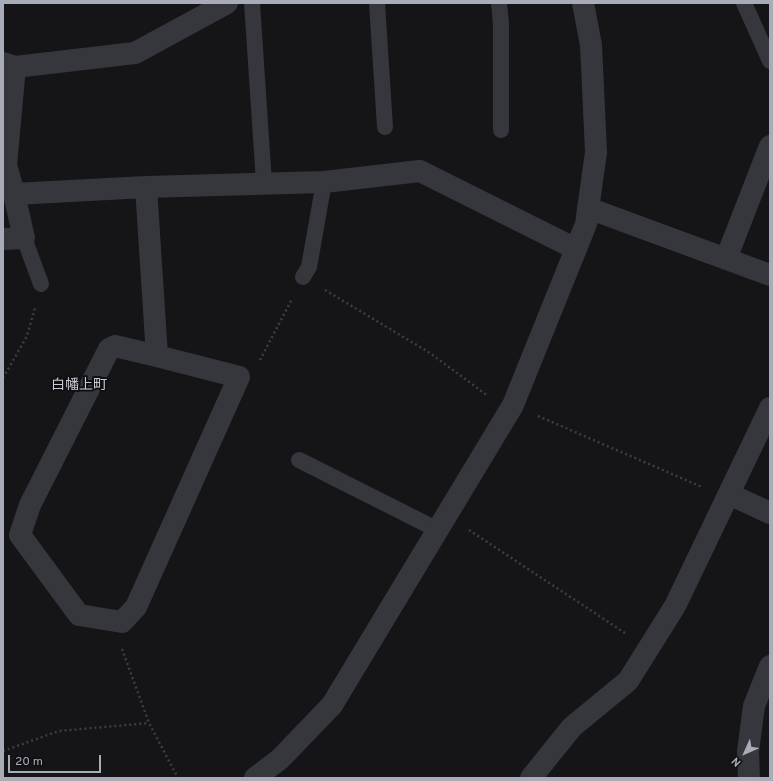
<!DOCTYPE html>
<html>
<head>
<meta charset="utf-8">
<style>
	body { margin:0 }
	#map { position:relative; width:773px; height:781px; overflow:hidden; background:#151517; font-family:Overpass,sans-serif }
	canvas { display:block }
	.frame { position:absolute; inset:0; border:4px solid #a8acb6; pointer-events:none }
	.north { position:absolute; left:725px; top:733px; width:40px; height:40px; -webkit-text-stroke:3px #101012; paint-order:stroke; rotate:225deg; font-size:11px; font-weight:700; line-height:16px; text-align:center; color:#a8acb6 }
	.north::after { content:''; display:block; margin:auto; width:14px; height:18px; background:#a8acb6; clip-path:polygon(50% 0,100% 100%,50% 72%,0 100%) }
	.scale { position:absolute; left:8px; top:755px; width:93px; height:18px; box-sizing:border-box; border:2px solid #a8acb6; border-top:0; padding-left:5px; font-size:12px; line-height:14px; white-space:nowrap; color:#a8acb6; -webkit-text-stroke:3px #101012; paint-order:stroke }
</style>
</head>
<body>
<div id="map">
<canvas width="773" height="781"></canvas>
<div class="frame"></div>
<div class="north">N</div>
<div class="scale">20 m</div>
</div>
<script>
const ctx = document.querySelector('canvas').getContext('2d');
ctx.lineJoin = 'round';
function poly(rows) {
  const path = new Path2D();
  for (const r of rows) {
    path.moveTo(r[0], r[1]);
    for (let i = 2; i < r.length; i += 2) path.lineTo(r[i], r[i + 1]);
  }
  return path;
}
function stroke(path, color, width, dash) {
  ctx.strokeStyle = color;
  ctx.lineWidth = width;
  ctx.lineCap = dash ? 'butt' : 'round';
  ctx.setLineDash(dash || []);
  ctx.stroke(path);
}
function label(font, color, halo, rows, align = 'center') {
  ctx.font = font + ' Overpass,"Noto Sans JP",sans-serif';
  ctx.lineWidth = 4;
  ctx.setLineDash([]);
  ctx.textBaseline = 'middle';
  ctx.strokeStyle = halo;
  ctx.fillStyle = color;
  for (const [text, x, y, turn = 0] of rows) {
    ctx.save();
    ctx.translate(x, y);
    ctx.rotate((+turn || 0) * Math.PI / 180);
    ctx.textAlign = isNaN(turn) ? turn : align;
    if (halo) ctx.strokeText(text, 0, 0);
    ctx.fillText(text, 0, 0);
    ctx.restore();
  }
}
stroke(poly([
	[325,290,430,353,488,396],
	[260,360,292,299],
	[3,378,27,336,35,308],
	[538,416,702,487],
	[469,530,625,633],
	[122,649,149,723,178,778],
	[3,751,59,731,149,723]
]), '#3c3e43', 2.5, [2, 3]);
stroke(poly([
	[252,3,264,183],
	[377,3,385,127],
	[499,3,501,24,501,130],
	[744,3,770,61],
	[24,238,41,284],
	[303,277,309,267,324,182],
	[299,460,438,530]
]), '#36373c', 16);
stroke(poly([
	[3,63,15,67,135,53,227,3],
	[146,187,157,356],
	[14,194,146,187,324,182,420,171,576,249],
	[588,208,770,275],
	[3,239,24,238,14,194,6,165,15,67],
	[726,259,770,146],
	[115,346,157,356,239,377,136,607,122,622,79,615,20,535,30,505,109,349,115,346],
	[729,494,770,513],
	[255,778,280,759,332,705,513,405,586,224,596,152,591,45,583,3],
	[531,778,572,727,628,681,675,606,770,408],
	[749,778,748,751,754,706,770,666]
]), '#36373c', 22);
label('14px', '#c8cbd3', '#101012', [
	["白幡上町",79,386]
]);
</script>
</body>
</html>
